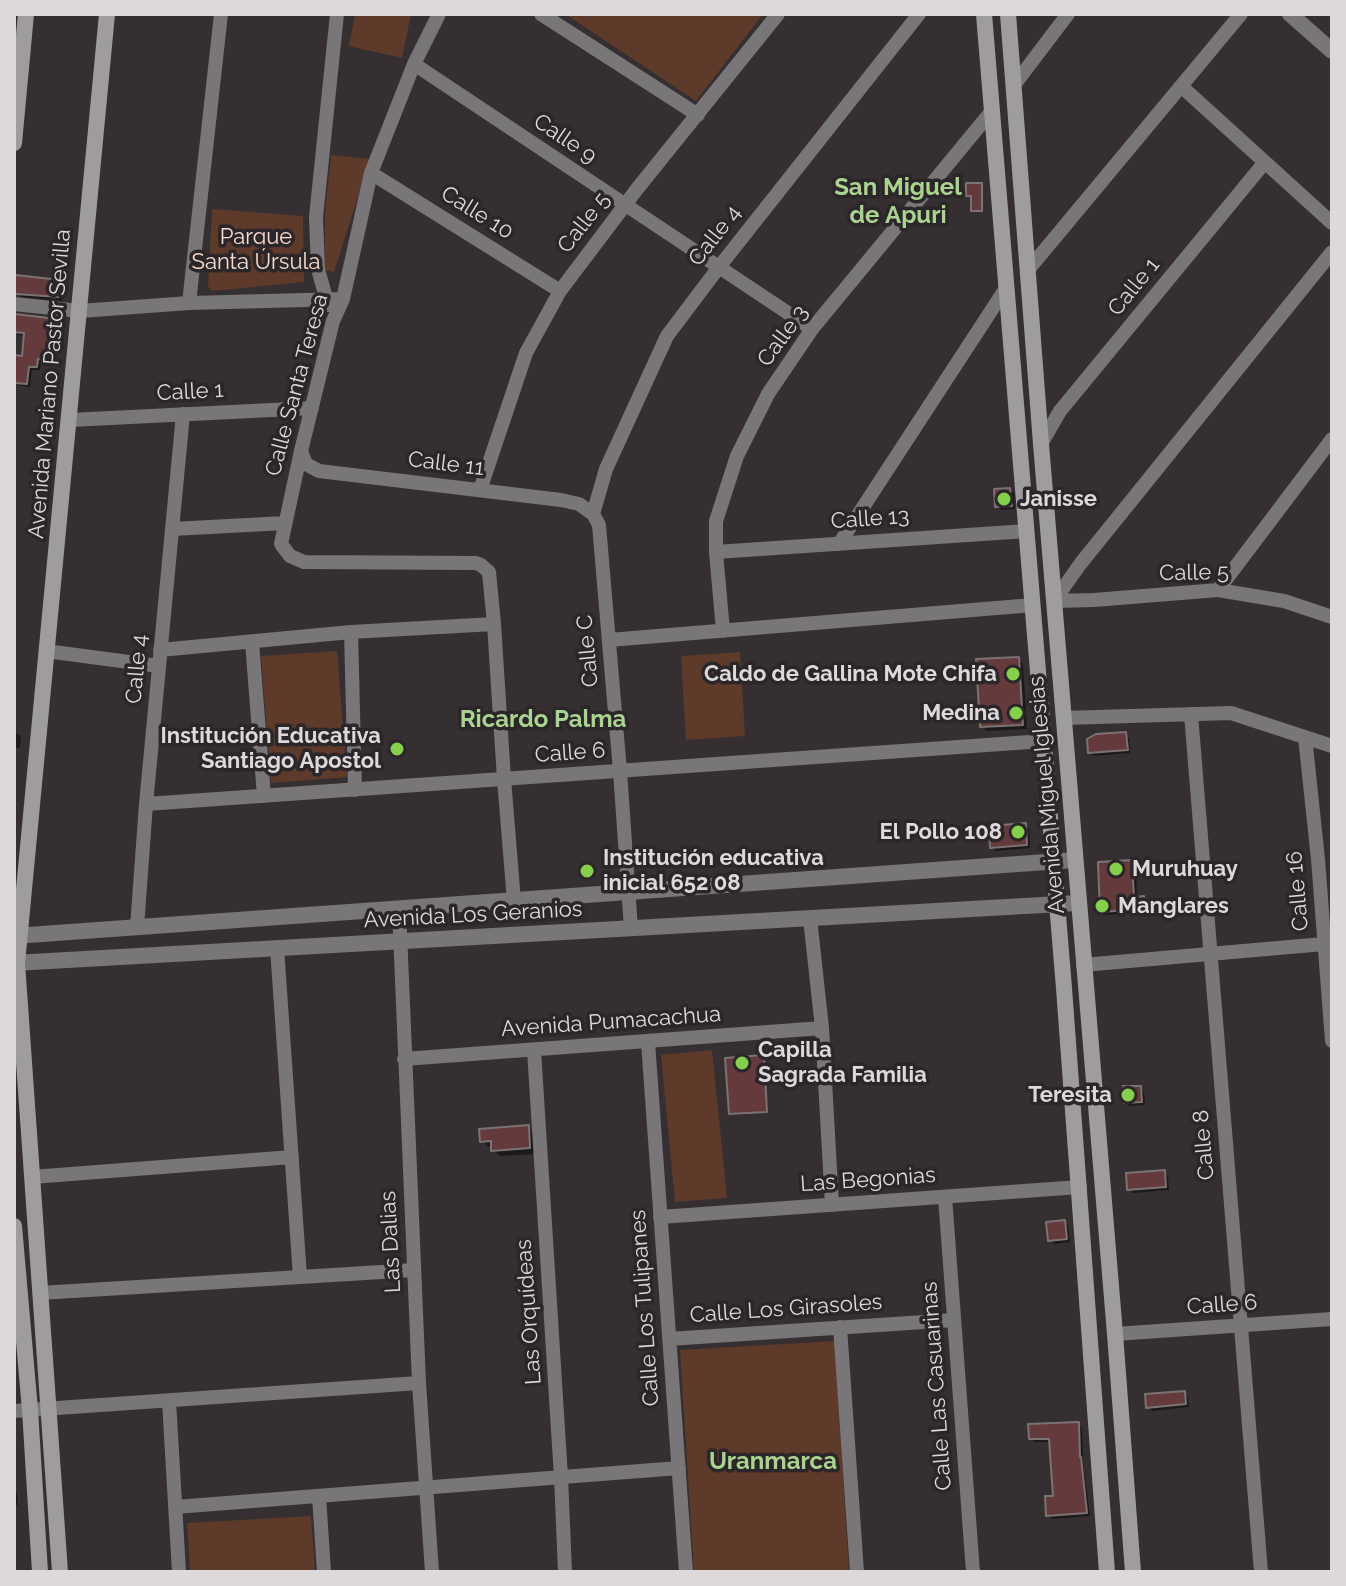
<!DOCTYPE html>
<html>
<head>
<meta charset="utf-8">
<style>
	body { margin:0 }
	#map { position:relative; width:1346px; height:1586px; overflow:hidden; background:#352f32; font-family:Raleway,sans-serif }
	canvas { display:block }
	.frame { position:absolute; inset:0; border:16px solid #ddd9db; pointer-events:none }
</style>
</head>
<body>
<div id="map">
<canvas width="1346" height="1586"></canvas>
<div class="frame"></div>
</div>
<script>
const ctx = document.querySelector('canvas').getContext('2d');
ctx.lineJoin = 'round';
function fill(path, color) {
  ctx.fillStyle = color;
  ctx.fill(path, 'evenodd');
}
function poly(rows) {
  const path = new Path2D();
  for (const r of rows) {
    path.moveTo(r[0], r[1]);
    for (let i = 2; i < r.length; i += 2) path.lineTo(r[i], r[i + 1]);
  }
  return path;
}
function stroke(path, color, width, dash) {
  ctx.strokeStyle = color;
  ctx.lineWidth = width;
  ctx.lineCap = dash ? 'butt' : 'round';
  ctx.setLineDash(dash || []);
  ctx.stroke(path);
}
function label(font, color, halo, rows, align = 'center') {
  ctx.font = font + ' Raleway,sans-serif';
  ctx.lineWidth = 7;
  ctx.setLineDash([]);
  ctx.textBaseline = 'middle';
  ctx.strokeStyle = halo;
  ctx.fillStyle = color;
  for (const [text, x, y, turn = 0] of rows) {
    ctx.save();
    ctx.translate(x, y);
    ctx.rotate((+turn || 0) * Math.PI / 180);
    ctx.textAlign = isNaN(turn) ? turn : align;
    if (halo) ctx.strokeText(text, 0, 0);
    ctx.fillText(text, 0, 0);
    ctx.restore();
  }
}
fill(poly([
	[355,14,411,14,402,58,349,46],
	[565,14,763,14,696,101],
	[331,155,370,159,334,272,325,270,325,213],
	[212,209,303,216,304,282,212,291,208,286],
	[337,651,347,777,271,783,261,656],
	[740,652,745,736,686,740,681,656],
	[712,1050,727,1198,675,1202,661,1055],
	[835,1341,849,1572,694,1572,680,1350],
	[311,1516,315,1572,190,1572,187,1523]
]), '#5d3a2a');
fill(poly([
	[60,282,64,286,62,301,21,297,15,291],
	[56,321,60,325,55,364,41,362,40,370,32,370,30,387,16,385,14,383,14,367,24,358,26,336,19,335,15,331],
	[1010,490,1014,493,1015,509,1001,510,997,506],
	[1018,659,1023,664,1027,729,987,731,982,726],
	[14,732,21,736,20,748,14,747],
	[1125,734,1129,738,1130,753,1094,756,1090,752],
	[1025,825,1029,829,1030,848,996,851,992,847],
	[1132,862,1136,866,1137,898,1144,898,1147,902,1148,912,1106,915,1102,911],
	[764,1059,768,1113,732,1115,731,1113],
	[1140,1088,1144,1092,1145,1105,1129,1106,1126,1102],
	[528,1127,534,1134,536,1154,500,1156,493,1150,493,1147,489,1147,482,1141],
	[1164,1172,1168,1176,1169,1190,1133,1193,1129,1189],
	[1064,1222,1068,1226,1070,1242,1054,1244,1050,1240],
	[1184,1393,1188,1397,1189,1407,1152,1411,1148,1407],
	[1078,1424,1082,1428,1083,1461,1090,1516,1052,1519,1048,1515,1055,1498,1051,1442,1035,1442,1031,1439],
	[14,1490,17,1493,18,1505,14,1505]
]), '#0007');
const building = poly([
	[966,183,982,183,982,211,971,211,971,196,966,196,966,183],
	[15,275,61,280,59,297,16,294,14,292,15,275],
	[15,314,57,319,52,361,38,359,37,367,29,367,27,384,14,383,14,355,22,356,24,333,14,332,15,314],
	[1010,488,1012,506,995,507,994,489,1010,488],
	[1019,657,1023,725,980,727,976,659,1019,657],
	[1126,732,1128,750,1088,753,1087,739,1096,734,1126,732],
	[1026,823,1027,845,990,848,989,826,1026,823],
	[1132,860,1134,897,1144,896,1145,909,1100,912,1098,862,1132,860],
	[764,1055,767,1112,729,1114,725,1058,764,1055],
	[1123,1086,1141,1086,1142,1102,1124,1103,1123,1086],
	[529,1125,530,1148,491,1151,491,1141,480,1142,479,1129,529,1125],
	[1165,1170,1166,1187,1127,1190,1126,1173,1165,1170],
	[1065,1220,1067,1239,1048,1241,1046,1222,1065,1220],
	[1185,1391,1186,1404,1146,1408,1145,1394,1185,1391],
	[1079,1422,1080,1457,1081,1457,1087,1513,1046,1516,1045,1496,1053,1496,1049,1439,1029,1439,1028,1424,1079,1422]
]);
fill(building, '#643a3d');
stroke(building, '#7b7373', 2);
stroke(poly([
	[439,14,414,64,371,173,343,299,333,321,301,451,281,544,290,556,304,562,476,563,481,565,489,572,494,624,504,779,514,901],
	[541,14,698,115],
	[414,64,812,329],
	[1014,85,1068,14],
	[1181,86,1332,223],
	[371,173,560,291],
	[1028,270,1241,14],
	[189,303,221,14],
	[14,304,80,311,189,303,343,299],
	[328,305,318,269,316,217,337,14],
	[70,420,312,408],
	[1041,444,1060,411,1265,162],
	[301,451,306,464,319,471,561,500,579,504,593,514,599,525,620,771,631,929],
	[480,490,526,353,560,291,637,189,778,14],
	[593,514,606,469,667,336,719,267,919,14],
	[172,529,285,523],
	[839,544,1006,288],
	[716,552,1027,531],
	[1218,590,1332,439],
	[1054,601,1081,563,1332,252],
	[1054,601,1094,600,1218,590,1284,601,1332,617],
	[723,631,716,552,716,521,737,456,768,394,812,329,991,112],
	[351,632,355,790],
	[609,640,1033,605],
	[252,642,264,796],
	[160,650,351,632,494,624],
	[46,651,159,666],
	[1191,714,1261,1572],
	[1063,718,1231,713,1332,746],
	[1305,737,1318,859,1332,1041],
	[146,804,1044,741],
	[399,909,419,1383,432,1572],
	[810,918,822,1028,832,1205],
	[137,927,146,804,183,414],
	[277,948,300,1277],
	[1083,965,1324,944],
	[648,1042,686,1572],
	[534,1050,561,1477,565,1572],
	[404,1059,822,1028],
	[32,1177,292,1157],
	[945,1197,973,1572],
	[660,1217,1080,1187],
	[40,1293,414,1270],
	[840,1327,857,1572],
	[1115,1334,1332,1319],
	[669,1339,954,1320],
	[169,1401,179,1572],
	[14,1411,419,1383],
	[319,1496,324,1572],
	[175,1507,679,1468]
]), '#787678', 14);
stroke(poly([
	[1290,14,1332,51],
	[14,936,1074,860],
	[14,963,1078,903]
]), '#787678', 16);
stroke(poly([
	[984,14,1064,988,1107,1572],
	[1008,14,1041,444,1115,1334,1133,1572],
	[14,143,26,14],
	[14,1226,30,1410,40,1572],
	[60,1572,17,963,107,14]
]), '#9f9ca0', 16);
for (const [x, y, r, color] of [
	[1004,499,8,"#86cf4b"],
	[1013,674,8,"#86cf4b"],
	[1016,713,8,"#86cf4b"],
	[397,749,8,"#86cf4b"],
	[1018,832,8,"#86cf4b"],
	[1116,869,8,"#86cf4b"],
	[587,871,8,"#86cf4b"],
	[1102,906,8,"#86cf4b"],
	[742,1063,8,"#86cf4b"],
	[1128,1095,8,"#86cf4b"]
]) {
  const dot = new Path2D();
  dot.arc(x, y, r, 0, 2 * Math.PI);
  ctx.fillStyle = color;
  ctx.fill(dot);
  stroke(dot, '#2b2629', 3);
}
label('22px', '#ddd9db', '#2b2629', [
	["Calle 9",565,139,34],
	["Calle 10",477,213,32],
	["Calle 5",584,223,-52],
	["Calle 4",715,236,-52],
	["Calle 1",1134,287,-51],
	["Calle 3",783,336,-54],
	["Avenida Mariano Pastor Sevilla",50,384,-85],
	["Calle Santa Teresa",297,385,-75],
	["Calle 1",190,392,-3],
	["Calle 11",446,464,7],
	["Calle 13",870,519,-4],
	["Calle 5",1194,573,-1],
	["Calle C",588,651,-95],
	["Calle 4",137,669,-85],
	["Calle 6",570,753,-4],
	["Avenida Miguel Iglesias",1047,795,-95],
	["Calle 16",1298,891,-95],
	["Avenida Los Geranios",473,915,-3],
	["Avenida Pumacachua",611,1022,-4],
	["Calle 8",1204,1145,-95],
	["Las Begonias",868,1180,-4],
	["Las Dalias",391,1242,-93],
	["Calle 6",1222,1305,-4],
	["Calle Los Tulipanes",645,1308,-94],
	["Calle Los Girasoles",786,1309,-4],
	["Las Orquídeas",529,1312,-94],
	["Calle Las Casuarinas",937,1386,-94]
]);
label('22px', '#f7dbce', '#2b2629', [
	["Parque",256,237],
	["Santa Úrsula",256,262]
]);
label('bold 22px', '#ddd9db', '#2b2629', [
	["Janisse",1020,499],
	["Caldo de Gallina Mote Chifa",997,674,"right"],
	["Medina",1000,713,"right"],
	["Institución Educativa",381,736,"right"],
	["Santiago Apostol",381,761,"right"],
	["El Pollo 108",1002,832,"right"],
	["Institución educativa",603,858],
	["inicial 652 08",603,883],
	["Muruhuay",1132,869],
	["Manglares",1118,906],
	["Capilla",758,1050],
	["Sagrada Familia",758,1075],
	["Teresita",1112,1095,"right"]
], 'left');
label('bold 24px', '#abd390', '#2b2629', [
	["San Miguel",898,188],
	["de Apuri",898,216],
	["Ricardo Palma",543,720],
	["Uranmarca",773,1462]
]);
</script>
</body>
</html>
